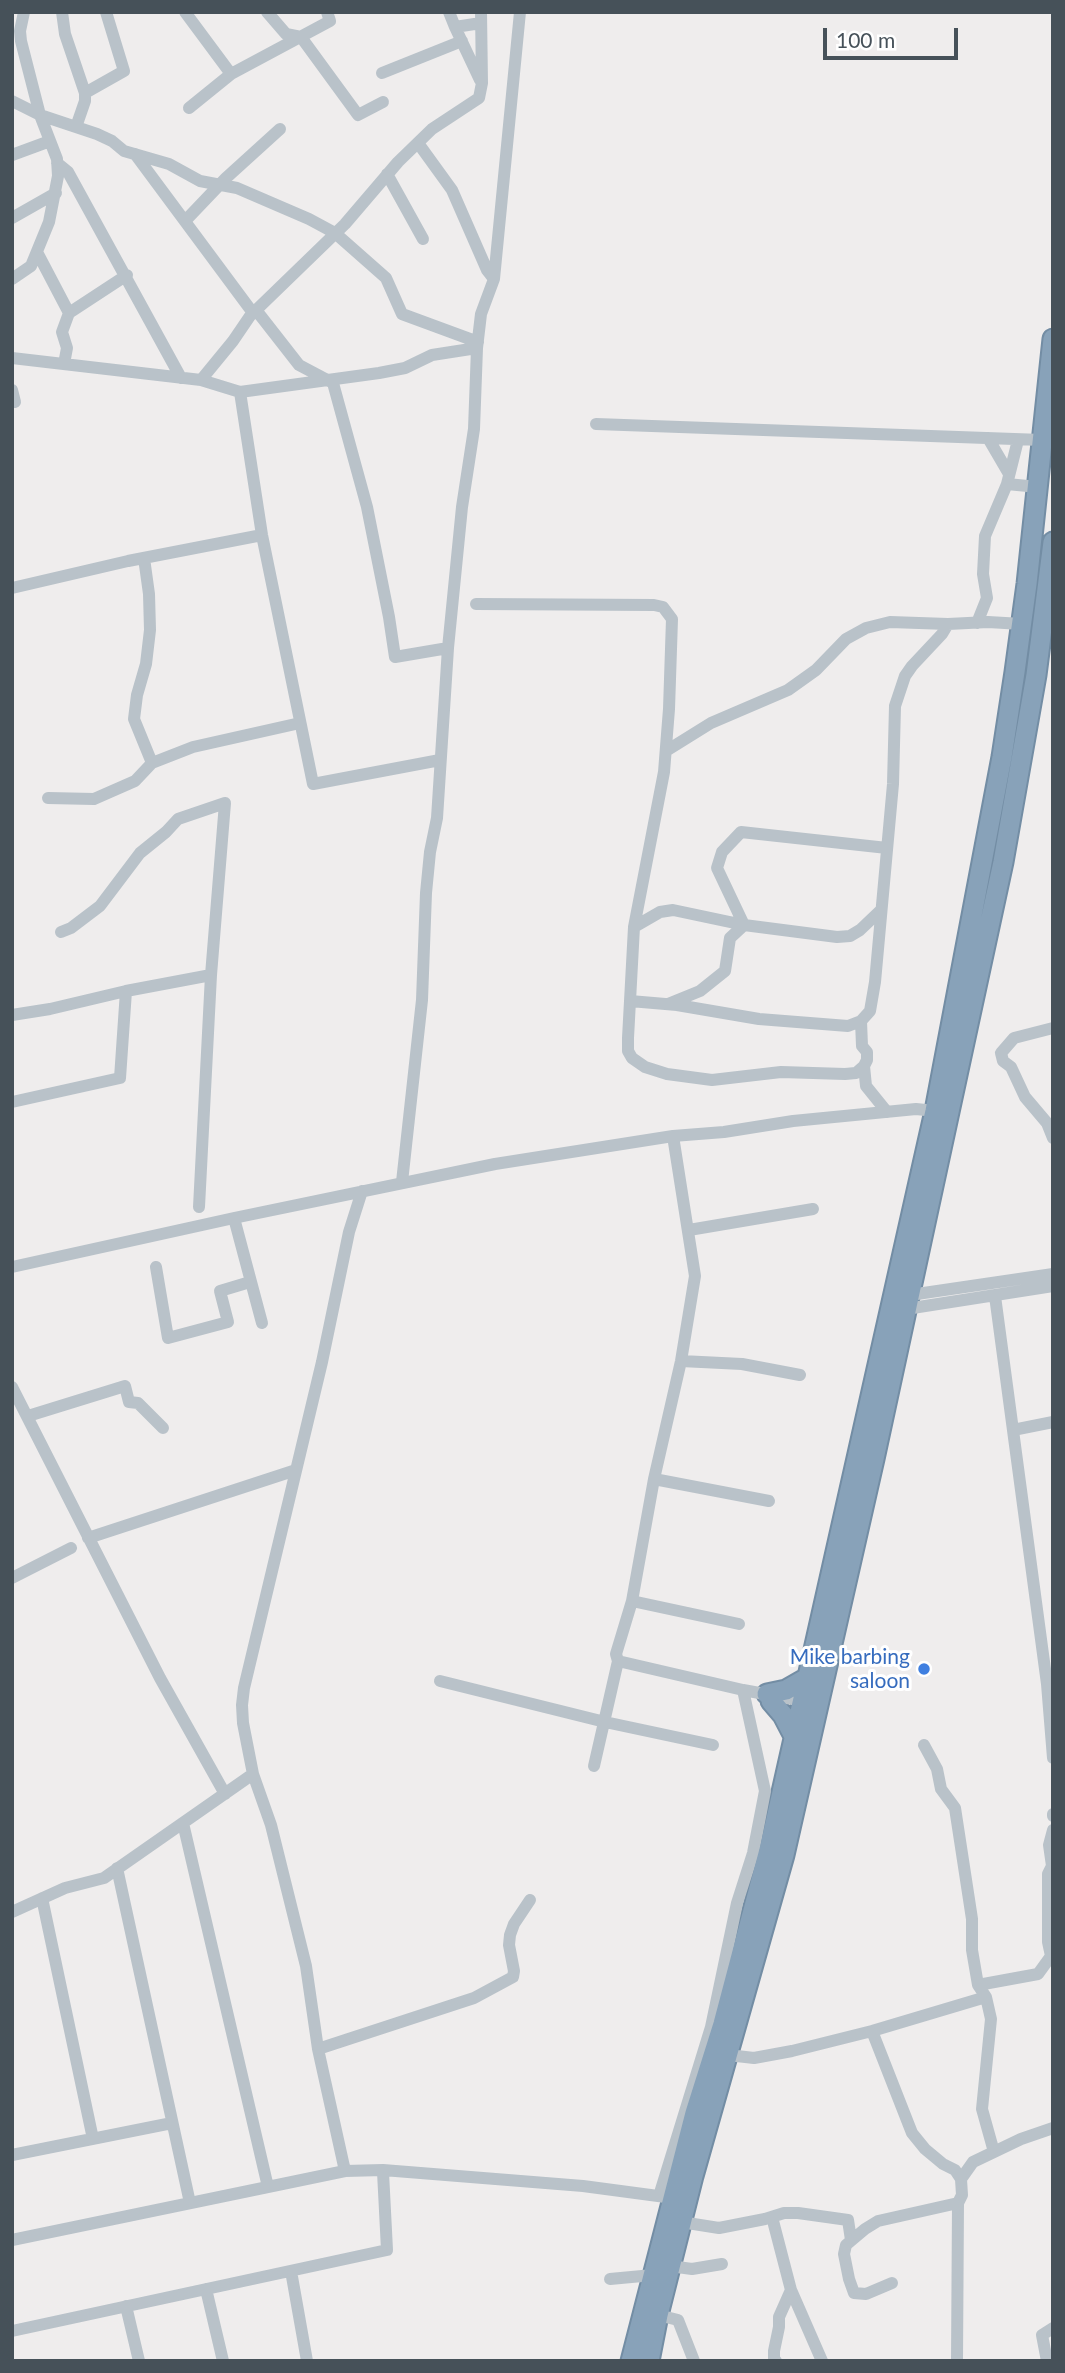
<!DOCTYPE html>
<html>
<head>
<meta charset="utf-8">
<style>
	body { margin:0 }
	#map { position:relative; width:1065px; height:2373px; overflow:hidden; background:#efeded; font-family:Lato,sans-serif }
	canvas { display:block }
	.frame { position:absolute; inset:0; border:14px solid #465159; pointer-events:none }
	.scale { position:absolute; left:823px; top:28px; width:135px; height:32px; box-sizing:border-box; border:4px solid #465159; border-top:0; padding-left:9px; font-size:21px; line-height:24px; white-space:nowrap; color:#465159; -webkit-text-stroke:5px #fff; paint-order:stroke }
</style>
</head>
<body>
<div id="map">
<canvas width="1065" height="2373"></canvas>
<div class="frame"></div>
<div class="scale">100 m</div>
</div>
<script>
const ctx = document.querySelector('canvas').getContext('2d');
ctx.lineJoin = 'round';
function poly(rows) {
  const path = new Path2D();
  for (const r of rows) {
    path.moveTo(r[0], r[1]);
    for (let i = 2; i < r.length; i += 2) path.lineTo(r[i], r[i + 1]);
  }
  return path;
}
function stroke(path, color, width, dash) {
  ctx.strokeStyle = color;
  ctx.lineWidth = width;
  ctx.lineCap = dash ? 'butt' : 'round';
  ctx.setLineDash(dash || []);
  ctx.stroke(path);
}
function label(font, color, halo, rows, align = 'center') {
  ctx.font = font + ' Lato,sans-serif';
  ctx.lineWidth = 6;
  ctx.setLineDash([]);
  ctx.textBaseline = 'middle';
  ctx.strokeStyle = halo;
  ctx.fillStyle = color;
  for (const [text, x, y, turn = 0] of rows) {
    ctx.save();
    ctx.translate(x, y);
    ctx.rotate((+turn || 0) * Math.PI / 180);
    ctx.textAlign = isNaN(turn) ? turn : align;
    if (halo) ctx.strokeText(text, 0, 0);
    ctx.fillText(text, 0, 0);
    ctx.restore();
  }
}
const highway = poly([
	[767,1694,786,1690,807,1678],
	[771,1701,783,1715,795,1738],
	[631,2361,695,2113,723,2024,769,1850,935,1111,1002,757,1015,672,1027,584,1053,339],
	[649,2361,658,2315,693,2176,784,1855,874,1459,1003,862,1036,675,1053,542]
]);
stroke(highway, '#738da4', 23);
stroke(poly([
	[62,12,65,34,85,93,85,101,76,127],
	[185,12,231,74,189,108],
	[267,12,286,34,301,37,358,115,383,102],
	[449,12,455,27,481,23],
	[455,27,480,80],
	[382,73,462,41],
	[231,74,330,21,327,12],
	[85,93,124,71,106,12],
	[12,101,40,115,97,134,112,141,124,151,169,164,200,181,237,188,309,219,335,233,386,278,402,314,478,342],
	[418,143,452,190,487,270,494,279],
	[135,154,253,313],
	[12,155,50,141],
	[57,163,68,172,181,378],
	[387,174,423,239],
	[12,218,56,193],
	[185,221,226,178,280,129],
	[37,252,69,313],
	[12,279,31,266,49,222,58,176,57,159,40,115,21,41,20,31,24,12],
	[256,310,299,365,333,383,367,507,389,617,395,657,448,648,437,818,430,852,426,893,422,1000,402,1182],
	[12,358,201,380,240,392,379,373,405,368,432,355,477,348,481,314,494,279,520,12],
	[64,364,67,348,62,332,69,313,127,275],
	[201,380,233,341,250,316,345,224,398,162,432,129,479,98,482,83,481,12],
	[12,390,15,402],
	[240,392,262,535,313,784,440,760],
	[596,424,1042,440],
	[988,438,1009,474],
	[1007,484,1018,440],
	[144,558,149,594,150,630,146,664,137,695,134,719,152,763],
	[12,588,128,561,262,535],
	[476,604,654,605,663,607,672,619,669,709,664,772,634,927,628,1038,628,1051,632,1058,645,1067,667,1074,712,1080,781,1072,845,1074,856,1073,864,1066],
	[977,623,987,598,983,574,985,536,1007,484,1038,487],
	[448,648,462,507,474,429,477,348],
	[666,751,711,723,788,690,816,670,846,639,866,628,890,622,948,624,988,622,1022,624],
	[48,798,94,799,135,781,152,763,193,747,300,723],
	[744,925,717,868,722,852,741,832,887,848],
	[634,927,660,912,673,910,744,925,837,937,850,936,860,930,881,910],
	[630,1001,677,1005,759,1019,848,1026,861,1021,870,1011,875,982,893,784,895,706,905,676,912,666,942,634,948,624],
	[668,1004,700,991,725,971,730,938,744,925],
	[12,1015,50,1009,126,991],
	[861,1021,862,1046,867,1052,867,1060,864,1066,866,1086,887,1112],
	[1053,1028,1014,1038,1001,1053,1003,1061,1011,1067,1025,1097,1047,1123,1053,1138],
	[12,1102,120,1078,126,991,211,975,225,803,178,819,166,832,140,853,100,906,71,928,61,932],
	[199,1207,211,975],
	[234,1218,262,1323],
	[689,1230,813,1209],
	[12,1267,234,1218,495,1164,673,1136,724,1132,793,1121,916,1109,935,1111],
	[156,1267,168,1338,228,1322,220,1291,250,1282],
	[910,1295,1053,1274],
	[995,1296,1047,1684,1053,1758],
	[906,1309,1053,1286],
	[681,1361,742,1364,800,1375],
	[12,1387,160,1678,225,1794],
	[28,1416,125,1386,129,1402,138,1403,163,1428],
	[1013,1430,1053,1422],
	[654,1479,769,1501],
	[88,1538,296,1470],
	[12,1578,71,1548],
	[632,1601,739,1624],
	[618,1661,743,1690,809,1702],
	[440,1681,605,1722,713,1745],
	[924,1745,937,1769,941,1789,955,1808,972,1919,972,1950,978,1985],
	[594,1766,618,1661,616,1654,632,1601,654,1479,681,1361,695,1276,673,1136],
	[253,1774,271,1825,306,1966,318,2049,345,2171],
	[1053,1814,1053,1816],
	[183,1823,268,2187],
	[117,1868,190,2203],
	[42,1898,93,2139],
	[12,1912,65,1888,104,1878,253,1774,243,1723,242,1705,244,1688,322,1362,349,1232,362,1191],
	[1048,1942,1048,1874,1052,1866,1049,1845,1053,1830],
	[872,2031,912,2133,925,2149,943,2164,955,2170,961,2179],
	[318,2049,474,1998,513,1977,514,1971,509,1945,510,1935,514,1924,530,1900],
	[728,2055,754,2058,792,2051,872,2031,986,1997],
	[994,2152,982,2109,991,2019,986,1997,978,1985,1038,1974,1051,1956,1048,1942,1053,1939],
	[12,2155,172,2123],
	[659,2196,711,2027,737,1903,753,1853,765,1791,743,1690],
	[772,2217,791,2290,779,2317,779,2327,774,2351,774,2359,776,2361],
	[681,2222,719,2228,765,2219,784,2213,798,2213,848,2220,851,2240],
	[12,2240,345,2171,383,2170,583,2186,673,2198],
	[670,2266,692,2269,722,2264],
	[291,2271,307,2361],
	[610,2279,653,2275],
	[892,2283,866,2294,854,2293,849,2279,844,2254,846,2245,865,2229,878,2221,958,2203],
	[206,2289,223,2361],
	[791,2290,822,2361],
	[126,2306,139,2361],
	[658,2315,678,2320,694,2361],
	[12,2331,387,2250,383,2172],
	[957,2361,958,2203,962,2195,961,2179,973,2162,1021,2139,1053,2128],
	[1047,2361,1042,2335,1053,2328]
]), '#b9c2c9', 12);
stroke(highway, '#88a2b9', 19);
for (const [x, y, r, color] of [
	[924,1669,7,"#3f7fe0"]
]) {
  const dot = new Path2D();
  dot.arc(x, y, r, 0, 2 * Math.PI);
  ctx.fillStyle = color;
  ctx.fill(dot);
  stroke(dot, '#fff', 2.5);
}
label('21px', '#366cbe', '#fff', [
	["Mike barbing",910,1657],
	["saloon",910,1681]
], 'right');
</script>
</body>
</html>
